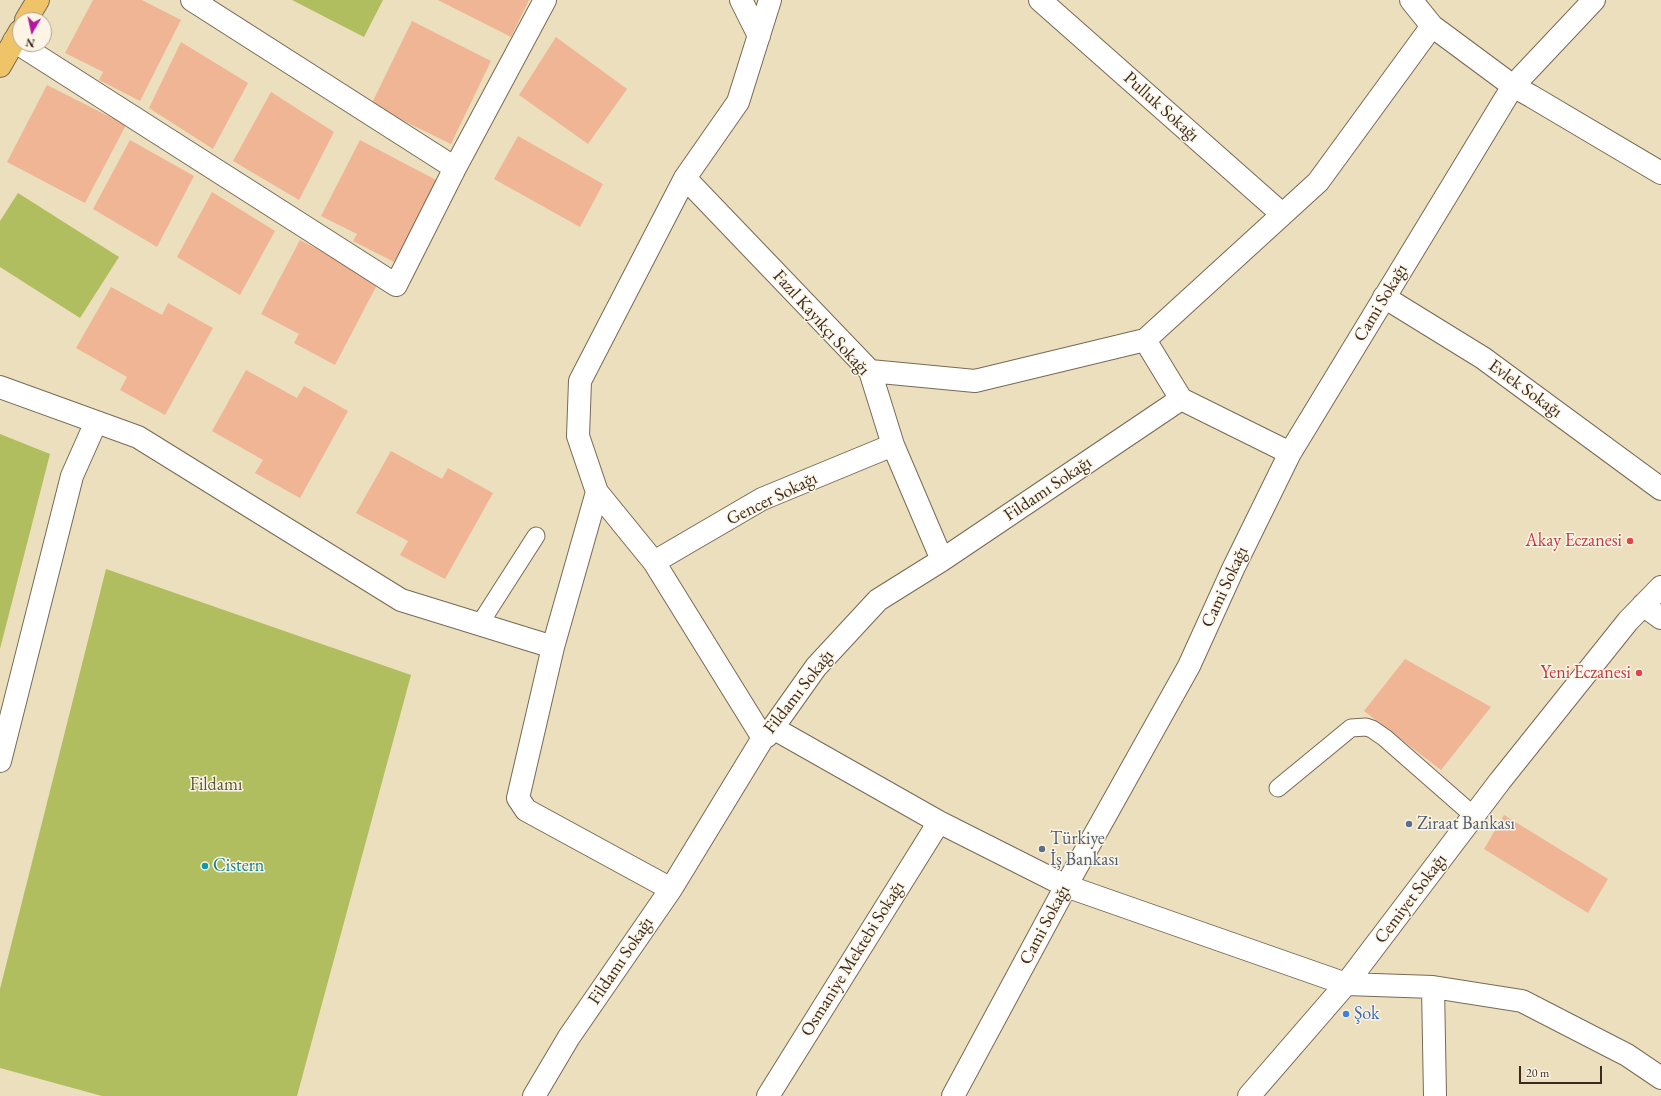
<!DOCTYPE html>
<html>
<head>
<meta charset="utf-8">
<style>
	body { margin:0 }
	#map { position:relative; width:1661px; height:1096px; overflow:hidden; background:#ecdfbd; font-family:"EB Garamond",serif }
	canvas { display:block }
	.north { position:absolute; left:12px; top:12px; width:40px; height:40px; box-sizing:border-box; background:#fcf5e5; border:1px solid #afa495; border-radius:50%; rotate:189deg; font-size:11px; font-weight:700; line-height:16px; text-align:center; color:#3b2a1e }
	.north::after { content:''; display:block; margin:auto; width:14px; height:18px; background:#b5179e; clip-path:polygon(50% 0,100% 100%,50% 72%,0 100%) }
	.scale { position:absolute; left:1519px; top:1066px; width:83px; height:18px; box-sizing:border-box; border:2px solid #3b2a1e; border-top:0; padding-left:5px; font-size:12px; line-height:14px; white-space:nowrap; color:#3b2a1e; -webkit-text-stroke:3px #fcf5e5; paint-order:stroke }
</style>
</head>
<body>
<div id="map">
<canvas width="1661" height="1096"></canvas>
<div class="north">N</div>
<div class="scale">20 m</div>
</div>
<script>
const ctx = document.querySelector('canvas').getContext('2d');
ctx.lineJoin = 'round';
function fill(path, color) {
  ctx.fillStyle = color;
  ctx.fill(path, 'evenodd');
}
function poly(rows) {
  const path = new Path2D();
  for (const r of rows) {
    path.moveTo(r[0], r[1]);
    for (let i = 2; i < r.length; i += 2) path.lineTo(r[i], r[i + 1]);
  }
  return path;
}
function stroke(path, color, width, dash) {
  ctx.strokeStyle = color;
  ctx.lineWidth = width;
  ctx.lineCap = dash ? 'butt' : 'round';
  ctx.setLineDash(dash || []);
  ctx.stroke(path);
}
function label(font, color, halo, rows, align = 'center') {
  ctx.font = font + ' "EB Garamond",serif';
  ctx.lineWidth = 3;
  ctx.setLineDash([]);
  ctx.textBaseline = 'middle';
  ctx.strokeStyle = halo;
  ctx.fillStyle = color;
  for (const [text, x, y, turn = 0] of rows) {
    ctx.save();
    ctx.translate(x, y);
    ctx.rotate((+turn || 0) * Math.PI / 180);
    ctx.textAlign = isNaN(turn) ? turn : align;
    if (halo) ctx.strokeText(text, 0, 0);
    ctx.fillText(text, 0, 0);
    ctx.restore();
  }
}
fill(poly([
	[292,0,383,0,364,37],
	[18,193,119,257,80,318,0,267,0,221],
	[0,434,50,454,0,649],
	[106,569,411,675,297,1096,102,1096,0,1068,0,989]
]), '#b0be60');
fill(poly([
	[93,0,142,0,181,20,140,101,99,80,103,72,65,53],
	[438,0,529,0,511,37],
	[412,21,491,61,451,144,371,105],
	[556,37,627,89,588,144,519,95],
	[181,42,248,83,213,149,149,108],
	[47,85,126,125,85,203,7,162],
	[271,92,334,132,299,200,233,161],
	[518,136,603,184,580,227,494,179],
	[130,140,194,176,157,247,93,209],
	[360,140,438,181,396,263,353,241,357,234,321,216],
	[212,192,275,231,240,295,177,257],
	[300,240,379,281,335,365,294,343,299,334,261,314],
	[111,287,162,315,168,303,213,328,165,415,120,390,127,377,76,348],
	[246,370,297,398,304,386,348,411,300,498,255,473,263,460,212,431],
	[391,451,442,479,448,468,493,493,445,579,400,555,408,541,356,513],
	[1405,659,1491,707,1441,770,1364,711],
	[1504,815,1608,879,1588,913,1484,849]
]), '#efb594');
const service = poly([
	[479,625,536,536],
	[1278,788,1351,728,1366,727,1372,729,1385,738,1474,816]
]);
const minor = poly([
	[192,0,455,168,545,0],
	[741,0,759,36],
	[1040,0,1282,214],
	[1411,0,1432,26,1513,86,1531,96,1661,173],
	[14,41,396,285,455,168],
	[685,178,870,371,893,445,942,560],
	[1384,297,1483,358,1661,489],
	[1145,340,1181,399,1290,453],
	[870,371,975,381,1145,340,1318,182,1432,26],
	[0,387,138,437,401,600,553,647],
	[597,492,553,647,518,798,526,810,671,889],
	[654,562,762,499,893,445],
	[1643,605,1661,618],
	[773,728,939,822,1066,886,1346,984,1433,987,1522,1001,1627,1055,1661,1078],
	[763,738,654,562,597,492,578,436,580,381,685,178,738,102,770,0],
	[0,761,72,476,96,422],
	[1433,987,1435,1096],
	[534,1096,569,1037,671,889,763,738,767,736,816,667,878,600,942,560,1181,399],
	[768,1096,939,822],
	[953,1096,1066,886,1189,666,1233,569,1290,453,1513,86,1594,0],
	[1249,1096,1346,984,1500,781,1628,621,1661,587]
]);
const primary = poly([
	[26,20,38,0],
	[0,66,20,31]
]);
stroke(service, '#796956', 19);
stroke(minor, '#796956', 24);
stroke(primary, '#796956', 24);
stroke(service, '#fff', 17);
stroke(minor, '#fff', 22);
stroke(primary, '#efc469', 22);
for (const [x, y, r, color] of [
	[1630,541,4,"#e0444e"],
	[1639,673,4,"#e0444e"],
	[1409,824,4,"#5c6f8a"],
	[1042,849,4,"#5c6f8a"],
	[205,866,4,"#0f9aa8"],
	[1346,1014,4,"#3f7fe0"]
]) {
  const dot = new Path2D();
  dot.arc(x, y, r, 0, 2 * Math.PI);
  ctx.fillStyle = color;
  ctx.fill(dot);
  stroke(dot, '#fcf5e5', 1.5);
}
label('18px', '#3b2a1e', '#fcf5e5', [
	["Pulluk Sokağı",1161,107,42],
	["Cami Sokağı",1381,303,-59],
	["Fazıl Kayıkçı Sokağı",821,323,48],
	["Evlek Sokağı",1525,389,36],
	["Fildamı Sokağı",1048,489,-34],
	["Gencer Sokağı",772,499,-26],
	["Cami Sokağı",1225,587,-65],
	["Fildamı Sokağı",799,692,-52],
	["Cemiyet Sokağı",1411,899,-53],
	["Cami Sokağı",1045,925,-62],
	["Osmaniye Mektebi Sokağı",853,959,-58],
	["Fildamı Sokağı",621,961,-56]
]);
label('18px', '#be3a42', '#fcf5e5', [
	["Akay Eczanesi",1622,541],
	["Yeni Eczanesi",1631,673]
], 'right');
label('18px', '#5e5632', '#fcf5e5', [
	["Fildamı",216,785]
]);
label('18px', '#4e5e75', '#fcf5e5', [
	["Ziraat Bankası",1417,824],
	["Türkiye",1050,839],
	["İş Bankası",1050,860]
], 'left');
label('18px', '#0d838f', '#fcf5e5', [
	["Cistern",213,866]
], 'left');
label('18px', '#366cbe', '#fcf5e5', [
	["Şok",1354,1014]
], 'left');
</script>
</body>
</html>
